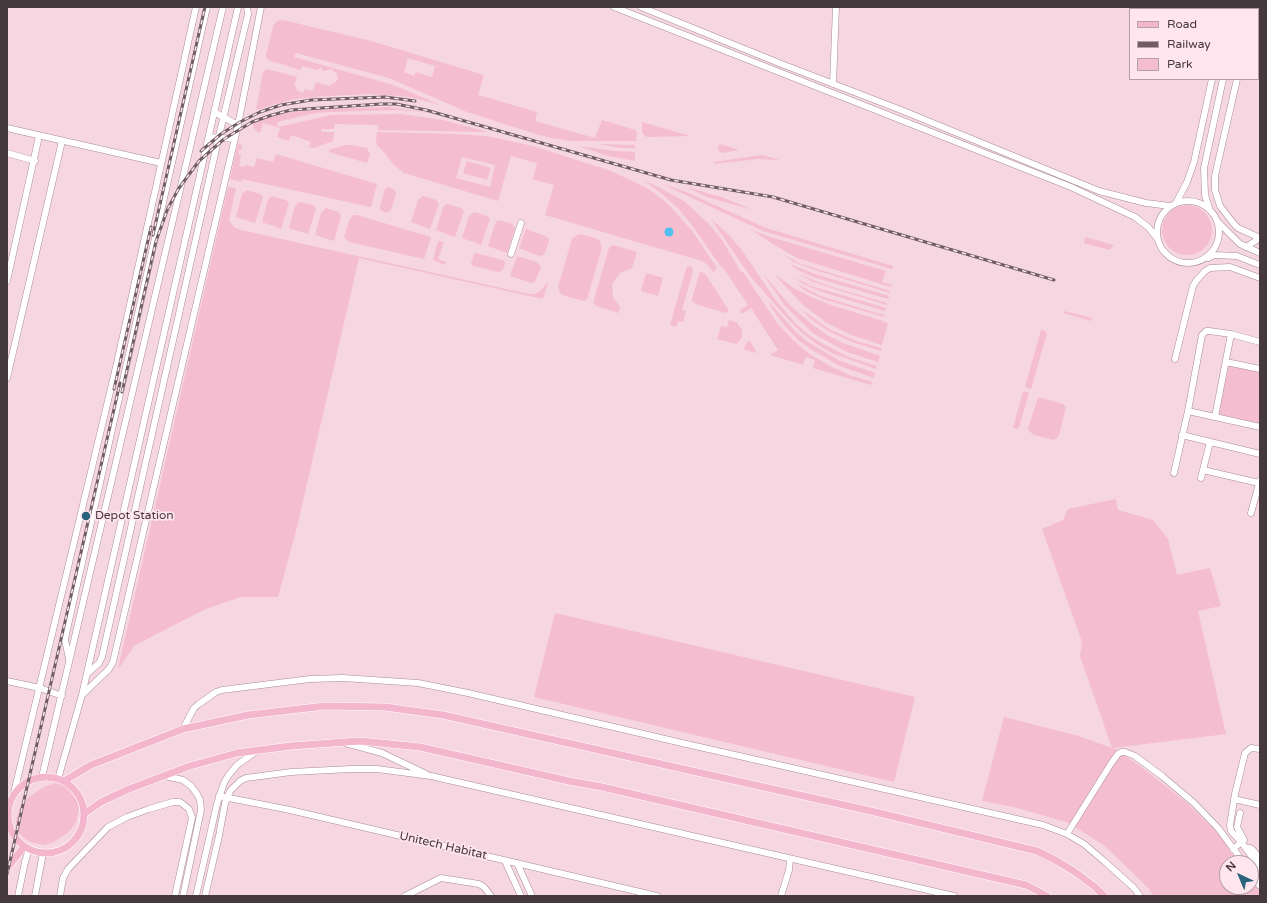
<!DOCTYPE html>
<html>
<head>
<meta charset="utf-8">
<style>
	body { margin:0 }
	#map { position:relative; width:1267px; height:903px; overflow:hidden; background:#f6d6e0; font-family:"Varela Round",sans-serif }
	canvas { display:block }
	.frame { position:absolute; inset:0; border:8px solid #46393d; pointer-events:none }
	.legend { position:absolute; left:1129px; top:8px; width:130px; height:72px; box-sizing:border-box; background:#ffe5ed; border:1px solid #b5a0a7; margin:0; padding:5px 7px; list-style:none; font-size:12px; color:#46393d }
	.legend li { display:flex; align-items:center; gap:8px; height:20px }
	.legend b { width:20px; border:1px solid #b5a0a7 }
	.north { position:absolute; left:1219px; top:855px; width:40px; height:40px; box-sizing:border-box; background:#ffe5ed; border:1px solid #b5a0a7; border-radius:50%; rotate:316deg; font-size:11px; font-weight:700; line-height:16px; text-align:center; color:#46393d }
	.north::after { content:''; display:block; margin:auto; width:14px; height:18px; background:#29627b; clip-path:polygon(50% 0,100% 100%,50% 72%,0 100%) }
</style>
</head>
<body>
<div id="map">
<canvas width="1267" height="903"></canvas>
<div class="frame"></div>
<ul class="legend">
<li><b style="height:5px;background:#f3b6cd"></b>Road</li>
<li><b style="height:5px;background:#6f5d63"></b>Railway</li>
<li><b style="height:11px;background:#f5bdd0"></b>Park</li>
</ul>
<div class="north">N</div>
</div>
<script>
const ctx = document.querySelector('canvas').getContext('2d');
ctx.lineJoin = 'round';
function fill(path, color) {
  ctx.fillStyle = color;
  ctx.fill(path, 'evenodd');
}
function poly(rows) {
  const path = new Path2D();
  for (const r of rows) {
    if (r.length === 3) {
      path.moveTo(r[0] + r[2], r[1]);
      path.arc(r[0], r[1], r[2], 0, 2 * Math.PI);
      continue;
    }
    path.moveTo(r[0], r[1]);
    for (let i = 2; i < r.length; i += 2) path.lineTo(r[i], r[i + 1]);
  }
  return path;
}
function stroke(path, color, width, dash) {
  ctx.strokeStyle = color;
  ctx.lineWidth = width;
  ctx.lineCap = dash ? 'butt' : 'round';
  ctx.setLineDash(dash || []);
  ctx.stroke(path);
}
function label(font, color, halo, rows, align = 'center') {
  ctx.font = font + ' "Varela Round",sans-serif';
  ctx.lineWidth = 3.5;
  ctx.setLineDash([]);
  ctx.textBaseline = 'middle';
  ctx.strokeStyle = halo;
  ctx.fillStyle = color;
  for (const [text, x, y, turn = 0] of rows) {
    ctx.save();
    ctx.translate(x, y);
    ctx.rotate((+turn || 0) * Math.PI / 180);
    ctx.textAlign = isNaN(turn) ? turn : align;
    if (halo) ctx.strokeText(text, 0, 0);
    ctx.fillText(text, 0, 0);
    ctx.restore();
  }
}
fill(poly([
	[283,20,371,41,484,75,478,95,537,112,535,121,595,138,602,120,635,130,637,132,636,141,573,141,551,138,536,134,467,112,389,78,296,53,294,57,390,84,413,93,440,105,414,98,400,96,369,94,327,96,295,99,275,104,256,110,263,72,267,69,297,77,294,86,297,87,296,90,303,93,305,89,313,91,316,82,329,86,336,82,338,79,337,74,331,69,323,71,321,67,317,70,302,66,301,70,268,60,266,56,273,26,277,21],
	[408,58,435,66,432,77,416,72,414,76,404,72],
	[388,107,431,113,400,110,331,112,315,113,277,122,278,127,331,115,401,114,443,120,488,132,378,130,378,125,335,124,334,129,321,129,322,132,334,132,333,141,314,148,309,147,311,142,291,135,289,141,277,137,280,128,263,123,260,133,255,130,253,125,253,123,269,117,292,112,328,109],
	[642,122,690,136,647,137,645,136,642,132],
	[377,132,455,134,486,136,533,146,611,171,649,189,669,205,693,232,717,268,713,272,708,265,702,261,545,215,554,185,533,179,537,163,511,156,498,201,404,173,395,166,383,151,377,145,376,142],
	[462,157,495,165,490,187,456,178],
	[238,143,242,146,242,149,239,150,238,154,241,155,239,166,245,167,245,165,254,167,257,158,273,162,276,154,377,184,371,207,242,179,241,182,230,179],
	[599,144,635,145,635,148,621,148],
	[719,144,739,150,722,153,718,150],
	[345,145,352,145,367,148,370,154,367,163,329,152,329,150],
	[579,146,614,151,635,152,635,161,608,156],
	[762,155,780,160,758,159,714,164,714,162],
	[467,161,491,168,487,180,463,173],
	[643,180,662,189,684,201,709,224,722,240,741,272,743,272,777,323,795,342,811,355,830,366,849,375,872,382,871,385,813,368,815,360,806,357,803,365,770,355,778,350,751,308,742,314,740,310,748,305,722,266,721,267,694,228,678,208,661,193],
	[662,184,686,192,766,228,893,266,892,269,763,231],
	[228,187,236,188,229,220,234,227,241,230,528,294,534,294,539,292,548,282,543,299,359,258,297,527,278,597,240,597,206,609,135,645,118,669],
	[389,187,395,190,396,194,391,210,386,213,380,210,380,206,385,189],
	[686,187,721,197,753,210,707,197],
	[247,190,260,194,263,197,255,223,236,217,242,194],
	[271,196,286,200,289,203,281,229,262,222,268,200],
	[423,196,436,200,439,204,430,229,411,222,418,200],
	[299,202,313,205,316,209,308,234,289,228,295,206],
	[446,204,448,204,461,208,464,211,455,237,436,230,443,208],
	[1187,230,25],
	[326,208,339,212,341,216,334,241,315,235,321,213],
	[474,212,487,216,490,219,481,245,462,238,469,216],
	[353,215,357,215,431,237,424,259,349,242,344,237,350,219],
	[711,219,728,234,741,249,774,298,795,323,809,335,823,344,849,357,877,366,876,369,834,354,815,343,800,331,788,319,750,276],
	[498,220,512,224,515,228,507,253,488,246,495,224],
	[526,229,545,236,549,239,549,241,544,255,539,256,519,248],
	[752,230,767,236,886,271,882,282,892,285,891,287,797,258,773,244],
	[580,234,598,239,600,242,602,248,587,299,584,301,562,295,560,293,558,287,572,239,574,237],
	[1085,237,1114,245,1109,250,1084,243],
	[438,241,444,242,438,259,446,262,445,265,433,260],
	[613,245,637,252,632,268,620,273,612,284,613,298,620,307,619,313,596,306,593,303,609,248],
	[475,253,503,260,505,263,503,270,499,272,473,266,471,263],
	[784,255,801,264,890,291,890,293,809,268,792,261],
	[517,256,536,262,540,265,541,267,535,282,531,283,510,276],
	[790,264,815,274,889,296,888,299,813,277,796,269],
	[687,266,692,267,693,271,682,310,686,311,683,322,678,321,676,327,670,325],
	[700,272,702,272,706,275,728,309,728,312,725,313,696,304,692,301,692,299],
	[646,273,663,278,658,296,641,291],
	[763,274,789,304,809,322,827,335,843,343,880,356,878,362,847,352,814,334,785,306],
	[774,274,792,287,811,297,831,305,883,321,883,322,888,323,882,345,851,335,827,323,803,305],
	[799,274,828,286,887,303,887,305,828,287,811,281],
	[794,277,811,286,825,290,886,308,885,311,825,293,805,285],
	[797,284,823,297,884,315,884,317,823,299,804,290],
	[768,301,797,333,808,342,840,361,875,373,874,378,840,366,812,350,798,340,785,326,774,312],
	[801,309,829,329,856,341,882,348,881,351,855,343,828,331,812,320],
	[1064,311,1092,318,1091,321,1063,313],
	[729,320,736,322,742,330,742,338,736,344,717,339,721,326,727,327],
	[1041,330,1045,331,1047,333,1031,389,1025,387],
	[748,341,750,341,756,351,755,353,743,349],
	[1229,365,1260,372,1260,424,1219,414],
	[1023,391,1029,393,1019,427,1017,429,1013,428],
	[1038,398,1042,398,1063,404,1066,407,1059,436,1054,440,1034,435,1029,431,1028,428],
	[1116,499,1118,510,1153,520,1168,539,1177,575,1210,568,1221,606,1198,611,1226,734,1113,748,1140,766,1186,802,1220,835,1239,863,1227,863,1227,887,1251,887,1251,879,1260,892,1260,896,1154,896,1149,889,1105,846,1069,823,1014,807,982,801,1004,717,1079,736,1112,748,1080,656,1082,642,1042,529,1063,520,1068,509],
	[555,613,915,697,894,782,534,697],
	[56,783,66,786,73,794,78,801,79,811,76,822,69,832,54,842,45,845,34,843,25,839,17,831,16,821,20,807,30,796,44,787]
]), '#f5bdd0');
fill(poly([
	[669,232,4.5]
]), '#51bfef');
const minor = poly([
	[614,7,1071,187,1135,217,1148,227,1157,238],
	[641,7,779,63,901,110,1099,191,1146,203,1170,206],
	[1228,9,1229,7],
	[1239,9,1239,7],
	[1253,9,1253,7],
	[1237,79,1215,176,1215,190,1220,206,1234,224,1238,228,1260,238],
	[833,84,836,7],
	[214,112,238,125],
	[7,128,161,163],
	[209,137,234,139],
	[7,153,35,161],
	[1188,232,31],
	[1176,203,1187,182,1194,162,1212,79],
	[1209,208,1205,195,1204,168,1223,79],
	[1218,222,1240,244,1260,253],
	[1246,247,1260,238],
	[511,254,521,223],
	[1208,258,1214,255,1237,256,1260,265],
	[7,281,39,136],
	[1175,359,1193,286,1196,281,1205,271,1210,268,1230,267,1260,278],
	[1226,362,1260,369],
	[7,378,62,141],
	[1188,411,1260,427],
	[1215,417,1231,334],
	[1182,435,1260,454],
	[1203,470,1259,483],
	[1174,473,1188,411,1202,335,1206,331,1209,331,1231,334,1260,342],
	[1201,478,1210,442],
	[1251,513,1260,480],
	[69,659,65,640,66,634,207,7],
	[88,673,99,663,102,657,218,140,248,14,247,7],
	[7,681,40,688,62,696],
	[82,695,109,669,113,662,238,125,261,7],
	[183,729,194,708,199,704,216,692,222,690,310,679,343,678,418,683,468,693,682,743,1043,825,1067,834,1084,844,1104,861,1134,888,1140,896],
	[345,743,382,753,426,774],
	[1260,749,1251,748,1245,753,1235,794,1230,825,1231,831,1242,843,1260,868],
	[165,776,183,780,191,786,197,794,200,800,201,810,183,896],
	[42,777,223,7],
	[58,779,82,695,238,7],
	[219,796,290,810,657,896],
	[13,797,117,363,196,7],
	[1234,799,1260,805],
	[1067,834,1112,762,1118,754,1121,752,1125,752,1135,756,1162,776,1194,803,1218,828,1244,863],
	[1246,848,1250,848,1253,850,1260,859],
	[1233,849,1244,840,1237,827,1240,813],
	[505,861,521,896],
	[517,863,532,896],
	[1251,873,1260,886],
	[18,896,25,862,29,849],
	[35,896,43,853],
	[60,896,63,878,68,869,108,827,127,817,149,809,173,802,180,802,189,809,192,818,175,896],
	[196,896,217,804,224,783,228,776,237,765,258,750],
	[205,896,219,836,225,803,230,791,240,781,246,778,291,772,351,769,377,769,431,776,954,896],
	[405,896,441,878,479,884,484,887,491,896],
	[781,896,789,870,790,859]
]);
const major = poly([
	[46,815,38],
	[64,781,91,765,183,729,248,715,325,706,385,707,443,715,875,812,1037,851,1057,861,1075,872,1095,887,1104,896],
	[84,814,101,802,129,789,190,766,237,753,291,746,360,741,420,747,569,781,602,787,1026,885,1047,896],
	[7,868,24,847]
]);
stroke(minor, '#a98c95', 7);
stroke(major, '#fff', 8);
stroke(minor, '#fff', 6);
stroke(major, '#f3b6cd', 7);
const rail = poly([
	[201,151,221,134,240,122,260,112,281,105,311,100,385,97,415,101],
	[153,235,205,7],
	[114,389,151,227],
	[122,392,156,241,168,208,179,188,199,161,224,139,252,122,272,115,291,110,381,104,396,104,426,110,671,180,773,197,1054,280],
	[7,874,120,383]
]);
stroke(rail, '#6f5d63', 3);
stroke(rail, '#ffe5ed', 1.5, [4.5]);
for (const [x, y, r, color] of [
	[86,516,5,"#29627b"]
]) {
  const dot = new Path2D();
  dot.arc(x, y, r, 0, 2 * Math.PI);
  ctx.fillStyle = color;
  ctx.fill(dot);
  stroke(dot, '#ffe5ed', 1.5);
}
label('12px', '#46393d', '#ffe5ed', [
	["Depot Station",95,516]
], 'left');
label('12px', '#46393d', '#ffe5ed', [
	["Unitech Habitat",443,846,13]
]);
</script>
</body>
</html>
